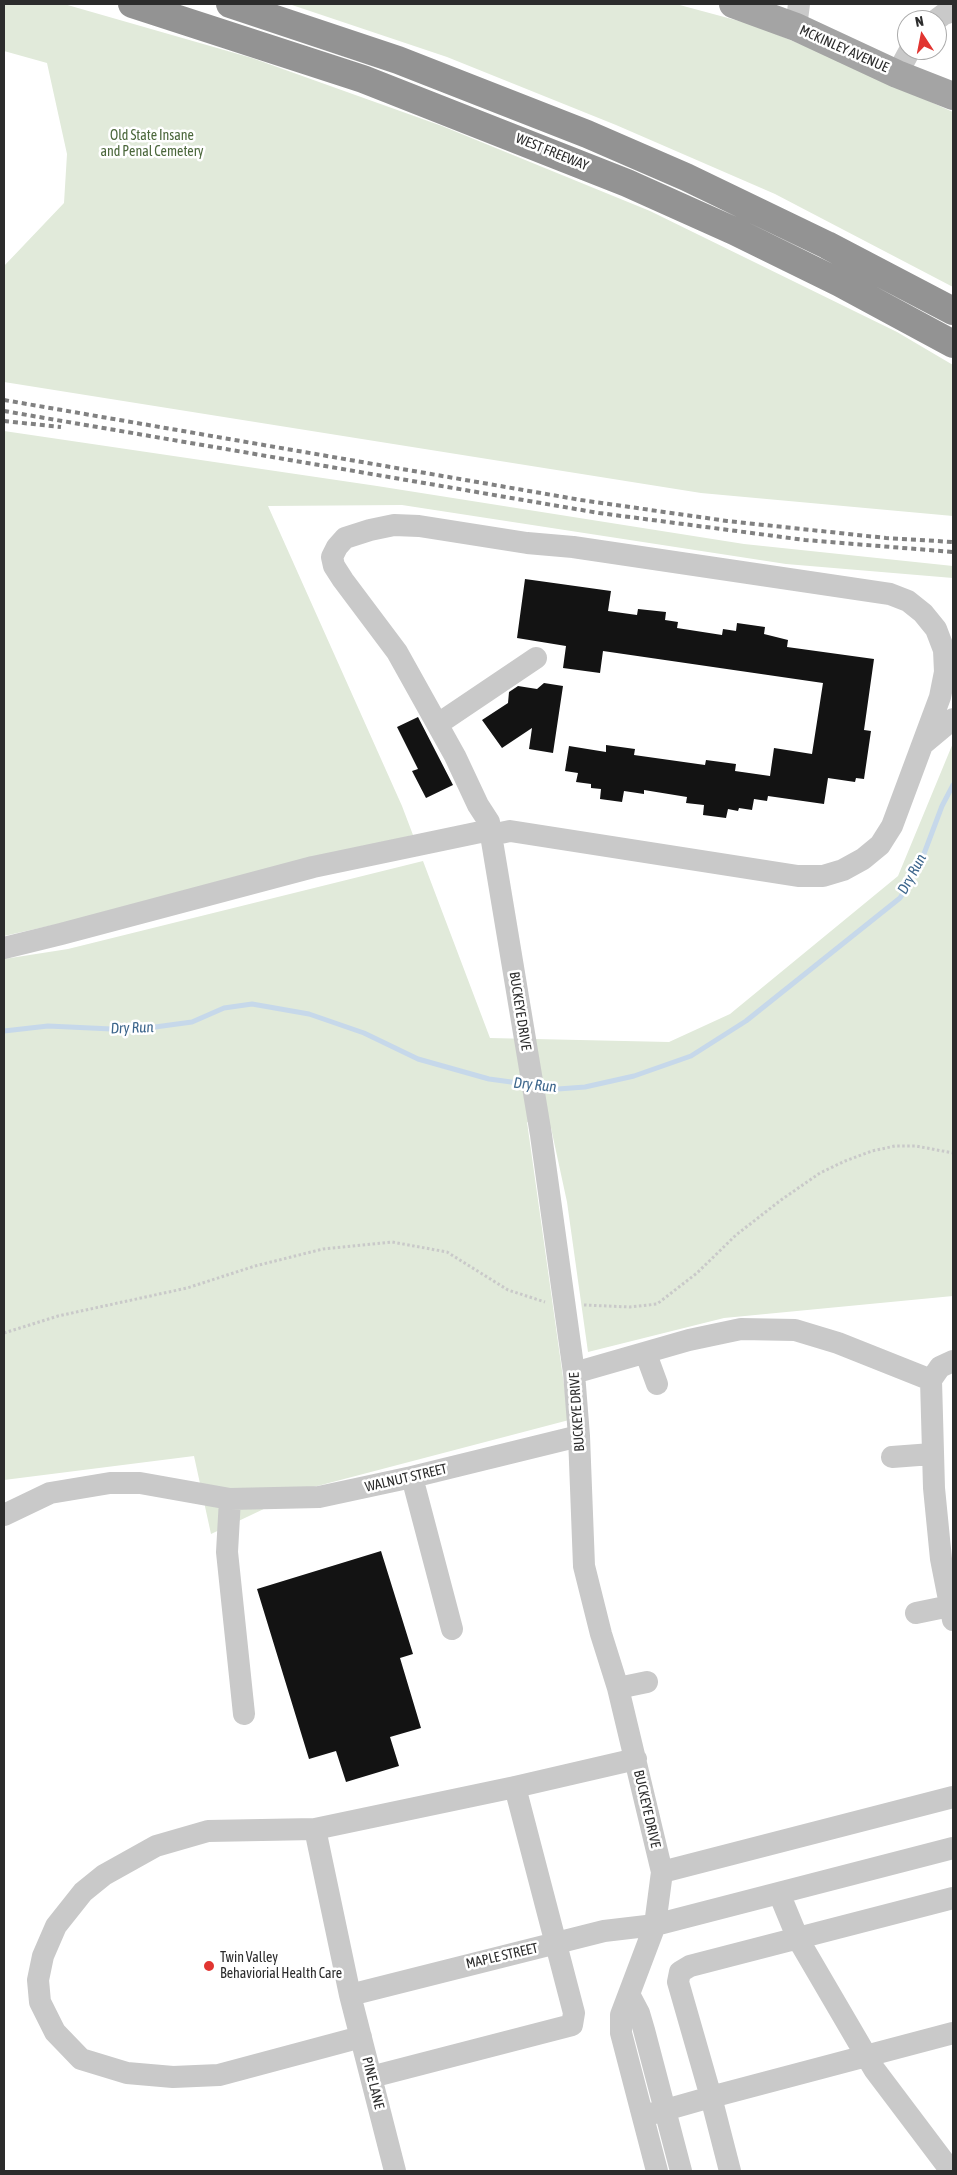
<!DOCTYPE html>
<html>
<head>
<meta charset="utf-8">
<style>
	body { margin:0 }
	#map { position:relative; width:957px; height:2175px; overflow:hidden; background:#fff; font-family:"Asap Condensed",sans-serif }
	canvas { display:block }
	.frame { position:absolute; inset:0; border:5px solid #2c2c2c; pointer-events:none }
	.north { position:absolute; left:897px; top:10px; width:50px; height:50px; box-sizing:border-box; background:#fff; border:1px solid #ababab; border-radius:50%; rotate:349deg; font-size:14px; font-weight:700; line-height:20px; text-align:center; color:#2c2c2c }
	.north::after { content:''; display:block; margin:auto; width:18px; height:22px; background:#e13531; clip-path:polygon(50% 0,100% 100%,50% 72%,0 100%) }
</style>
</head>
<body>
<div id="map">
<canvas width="957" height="2175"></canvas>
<div class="frame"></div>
<div class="north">N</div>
</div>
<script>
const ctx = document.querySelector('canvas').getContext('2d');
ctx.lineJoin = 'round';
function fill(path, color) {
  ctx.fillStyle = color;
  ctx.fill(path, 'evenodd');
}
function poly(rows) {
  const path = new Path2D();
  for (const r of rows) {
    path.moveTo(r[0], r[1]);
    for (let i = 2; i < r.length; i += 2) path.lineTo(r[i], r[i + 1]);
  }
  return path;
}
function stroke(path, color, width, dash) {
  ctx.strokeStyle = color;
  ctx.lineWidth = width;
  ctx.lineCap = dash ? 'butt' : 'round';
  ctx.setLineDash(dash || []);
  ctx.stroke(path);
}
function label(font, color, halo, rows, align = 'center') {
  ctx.font = font + ' "Asap Condensed",sans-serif';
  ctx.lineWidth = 5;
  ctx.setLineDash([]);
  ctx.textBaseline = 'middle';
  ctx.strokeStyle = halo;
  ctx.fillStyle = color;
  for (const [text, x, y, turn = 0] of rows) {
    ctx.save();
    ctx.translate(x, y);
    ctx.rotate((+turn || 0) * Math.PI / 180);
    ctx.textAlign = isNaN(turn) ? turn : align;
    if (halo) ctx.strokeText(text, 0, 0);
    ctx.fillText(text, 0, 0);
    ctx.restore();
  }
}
fill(poly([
	[4,4,64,4,252,58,442,126,650,211,897,332,953,365,953,516,701,493,4,382,4,266,64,203,67,154,47,63,4,51],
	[289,4,676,4,754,25,822,53,953,112,953,287,775,194,616,125,447,57],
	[4,431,377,486,744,544,953,566,953,578,786,564,402,505,268,506,402,806,413,835,89,917,4,936],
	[953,743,953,1296,724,1318,588,1352,567,1202,551,1128,527,1122,569,1420,306,1489,211,1534,194,1456,4,1480,4,959,68,949,423,861,490,1038,669,1042,730,1014,898,876]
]), '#e1eada');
stroke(poly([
	[4,1031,48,1026,133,1030,192,1022,224,1008,252,1004,309,1014,364,1033,418,1059,489,1079,526,1084],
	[539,1086,558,1089,585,1087,634,1076,691,1056,746,1021,900,898,919,867,942,806,953,785]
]), '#c6d8ea', 5);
fill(poly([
	[525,579,611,591,608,611,637,615,638,609,666,612,665,620,678,622,677,628,722,635,723,629,736,631,737,623,765,627,764,634,788,640,787,647,874,659,864,730,871,731,864,779,856,778,855,782,828,778,824,804,768,796,767,801,754,799,752,810,739,808,738,811,728,809,726,818,703,815,704,805,686,803,687,797,644,790,644,794,624,791,622,802,600,799,601,789,591,788,591,784,576,782,578,773,565,771,569,746,606,752,606,745,635,749,634,755,705,765,706,760,736,764,735,771,770,776,774,748,812,754,823,683,603,651,600,673,563,668,566,646,517,638],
	[544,683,563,686,553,753,529,749,532,728,502,748,482,720,508,703,509,692,518,686,537,689],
	[418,717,453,785,426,798,412,771,418,769,397,727],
	[381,1551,413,1654,400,1658,421,1728,390,1737,399,1766,346,1782,336,1751,309,1759,257,1589]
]), '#131313');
stroke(poly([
	[584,1305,630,1307,657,1304,697,1273,736,1235,781,1200,820,1173,845,1161,872,1151,895,1146,916,1146,953,1153],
	[4,1333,58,1316,187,1288,255,1266,323,1249,392,1242,447,1252,508,1290,545,1302]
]), '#c9c9c9', 3, [2.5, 2.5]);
stroke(poly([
	[936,20,944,14,953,11],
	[796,27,799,4],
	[897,74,910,50],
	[438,724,536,658],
	[923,744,953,719],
	[491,835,510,831,798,876,823,876,843,870,863,859,880,845,892,826,940,697,945,672,944,650,936,629,923,613,908,601,890,594,573,547,527,543,419,526,394,525,370,530,345,538,337,547,332,557,334,566,343,580,397,652,455,756,478,805,489,822,491,835,541,1135,574,1373,579,1436,584,1566,601,1634,618,1688,662,1872,655,1925,621,2015,621,2033,657,2171],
	[4,948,61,934,313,867,490,830],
	[646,1354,657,1384],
	[574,1373,689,1340,741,1329,795,1330,838,1343,931,1380,934,1488,941,1559,953,1620],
	[931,1380,940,1367,953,1361],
	[892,1457,932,1454],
	[412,1477,452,1629],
	[230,1499,227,1552,244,1714],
	[4,1515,50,1493,110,1483,140,1483,230,1499,319,1497,412,1477,579,1436],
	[916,1613,950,1606],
	[618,1688,647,1682],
	[315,1829,350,1995,395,2171],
	[662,1872,953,1797],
	[779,1893,798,1939,874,2069,951,2171],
	[953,1898,690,1966,680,1972,678,1982,711,2097,953,2033],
	[629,1994,639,2013,644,2030,681,2171],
	[350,1995,604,1931,655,1925,953,1848],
	[361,2037,219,2075,173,2077,127,2073,81,2059,55,2032,40,2002,38,1980,43,1956,56,1926,83,1892,104,1875,156,1846,208,1831,315,1829,515,1787,636,1759],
	[371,2077,572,2025,574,2013,515,1787],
	[651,2114,711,2097,730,2171]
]), '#c9c9c9', 22);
stroke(poly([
	[733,4,796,27,897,74,953,96]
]), '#a4a4a4', 28);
stroke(poly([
	[132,4,363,79,627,183,734,231,840,283,953,344],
	[230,4,398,60,587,134,686,177,827,245,953,311]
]), '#939393', 28);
stroke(poly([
	[4,400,581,500,727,521,886,538,953,542],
	[4,411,599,513,805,540,953,552],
	[4,421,61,427]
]), '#818181', 4, [5, 4]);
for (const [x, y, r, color] of [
	[209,1966,6,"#e13531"]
]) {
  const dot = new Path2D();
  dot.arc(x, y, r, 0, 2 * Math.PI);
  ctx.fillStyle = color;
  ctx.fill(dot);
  stroke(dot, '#fff', 2);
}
label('14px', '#2c2c2c', '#fff', [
	["MCKINLEY AVENUE",844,49,24],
	["WEST FREEWAY",552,152,22],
	["BUCKEYE DRIVE",520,1011,81],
	["BUCKEYE DRIVE",577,1412,-94],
	["WALNUT STREET",406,1478,-13],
	["BUCKEYE DRIVE",647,1809,77],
	["MAPLE STREET",502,1956,-13],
	["PINE LANE",373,2083,76]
]);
label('14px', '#4b673b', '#fff', [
	["Old State Insane",152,136],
	["and Penal Cemetery",152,152]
]);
label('14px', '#2c2c2c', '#fff', [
	["Twin Valley",220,1958],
	["Behaviorial Health Care",220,1974]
], 'left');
label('italic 15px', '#3d668c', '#fff', [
	["Dry Run",912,874,-61],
	["Dry Run",132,1028,-2],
	["Dry Run",535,1085,6]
]);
</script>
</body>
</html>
